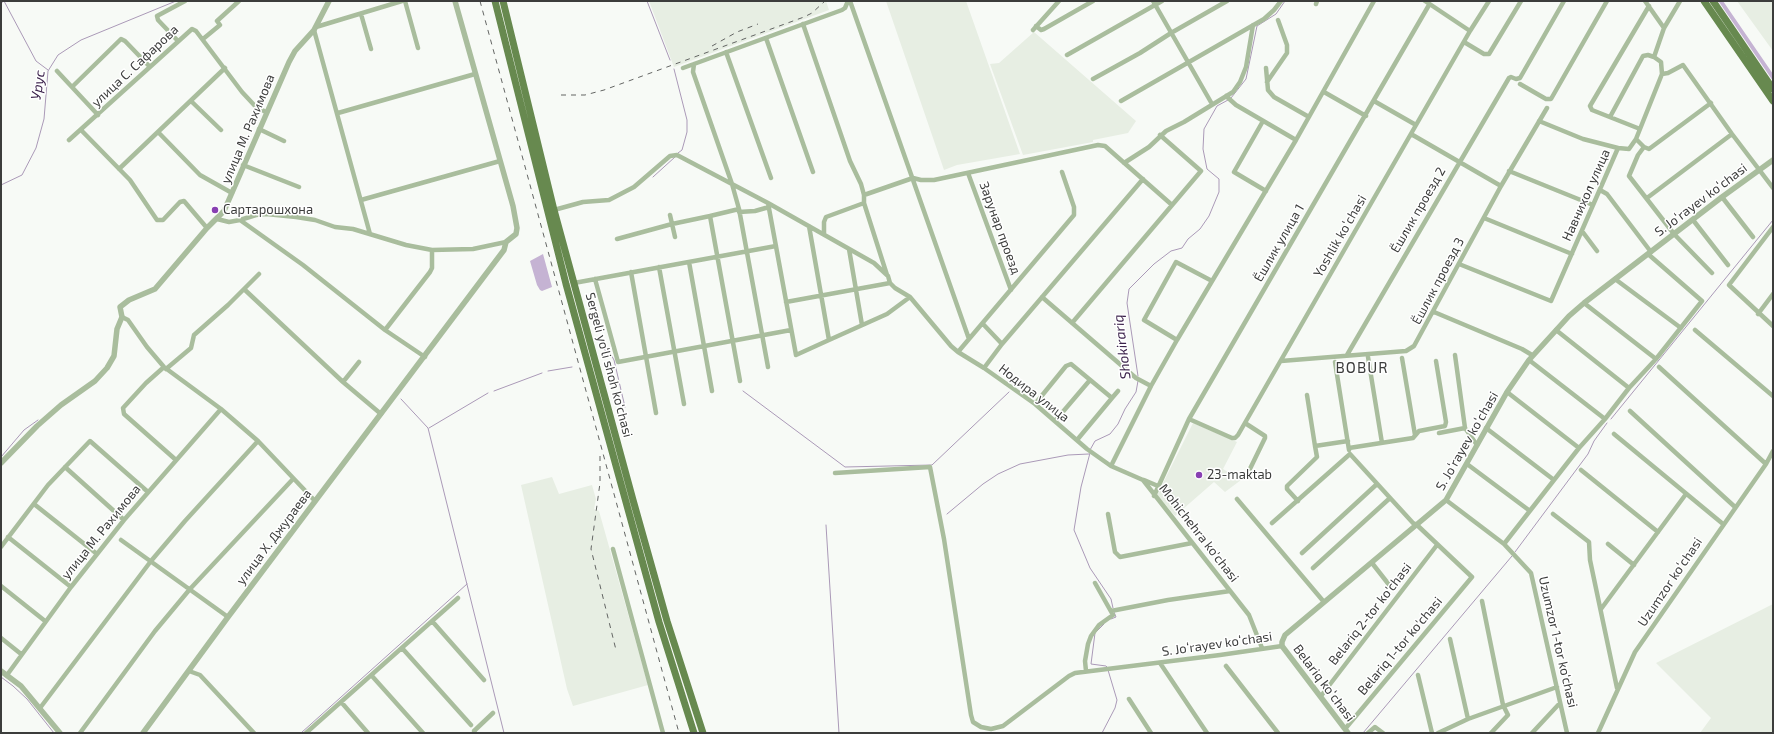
<!DOCTYPE html>
<html>
<head>
<meta charset="utf-8">
<style>
	body { margin:0 }
	#map { position:relative; width:1774px; height:734px; overflow:hidden; background:#f7faf6; font-family:"Exo 2",sans-serif }
	canvas { display:block }
	.frame { position:absolute; inset:0; border:2px solid #3c3d3c; pointer-events:none }
</style>
</head>
<body>
<div id="map">
<canvas width="1774" height="734"></canvas>
<div class="frame"></div>
</div>
<script>
const ctx = document.querySelector('canvas').getContext('2d');
ctx.lineJoin = 'round';
function fill(path, color) {
  ctx.fillStyle = color;
  ctx.fill(path, 'evenodd');
}
function poly(rows) {
  const path = new Path2D();
  for (const r of rows) {
    path.moveTo(r[0], r[1]);
    for (let i = 2; i < r.length; i += 2) path.lineTo(r[i], r[i + 1]);
  }
  return path;
}
function stroke(path, color, width, dash) {
  ctx.strokeStyle = color;
  ctx.lineWidth = width;
  ctx.lineCap = dash ? 'butt' : 'round';
  ctx.setLineDash(dash || []);
  ctx.stroke(path);
}
function label(font, color, halo, rows, align = 'center') {
  ctx.font = font + ' "Exo 2",sans-serif';
  ctx.lineWidth = 3;
  ctx.setLineDash([]);
  ctx.textBaseline = 'middle';
  ctx.strokeStyle = halo;
  ctx.fillStyle = color;
  for (const [text, x, y, turn = 0] of rows) {
    ctx.save();
    ctx.translate(x, y);
    ctx.rotate((+turn || 0) * Math.PI / 180);
    ctx.textAlign = isNaN(turn) ? turn : align;
    if (halo) ctx.strokeText(text, 0, 0);
    ctx.fillText(text, 0, 0);
    ctx.restore();
  }
}
fill(poly([
	[649,1,826,1,829,10,674,67],
	[886,1,966,1,1020,154,957,165,944,170],
	[1737,1,1773,1,1773,51],
	[1034,32,1136,121,1128,133,1093,140,1093,142,1023,155,990,64,999,63],
	[1193,423,1237,442,1223,469,1241,480,1225,492,1214,482,1175,516,1157,495],
	[552,477,559,494,592,485,596,499,594,509,599,511,648,685,573,706,567,689,521,485],
	[1773,604,1773,733,1700,733,1711,718,1656,663]
]), '#e7eee3');
fill(poly([
	[1721,1,1723,1,1773,74,1773,81,1719,2],
	[543,254,552,287,542,291,540,290,537,285,530,261]
]), '#c5b3d3');
stroke(poly([
	[4,1,36,61,48,70],
	[647,1,670,60],
	[1,4,3,1],
	[674,69,687,120,687,132,682,150,678,153],
	[1231,98,1246,79,1257,26,1276,14,1285,1],
	[653,177,675,157],
	[1,185,22,175,36,148,44,119,48,71,58,55,81,40,176,1],
	[602,349,604,348,606,352,609,351,614,360,625,407],
	[548,371,572,367],
	[1138,376,1127,303,1129,289,1154,264,1171,251,1182,248,1188,239,1200,229,1209,216,1219,192,1219,179,1207,169,1203,149,1204,129,1217,106,1228,100],
	[494,391,542,373],
	[743,391,845,467,932,465,1009,392],
	[401,399,428,428,504,733],
	[1611,419,1773,220],
	[429,428,488,393],
	[1090,450,1095,441,1110,434,1118,424,1125,409,1136,392,1138,381],
	[1090,453,1081,487,1074,530,1090,568,1111,599,1113,608],
	[1,457,24,430,38,420],
	[947,514,983,484,998,474,1020,464,1068,455,1089,454],
	[826,525,839,733],
	[1515,552,1588,454,1594,441,1607,423],
	[1111,619,1116,617,1114,612],
	[1104,624,1095,633,1091,664,1106,666,1107,667],
	[1,677,13,686,27,699,54,733],
	[301,733,467,584],
	[1102,733,1115,708,1117,700,1108,670],
	[1363,733,1512,556]
]), '#aa99b7', 1);
stroke(poly([
	[405,1,418,48],
	[850,1,969,339],
	[1153,1,1212,104],
	[1425,1,1470,31],
	[1645,1,1664,28],
	[1316,4,1317,1],
	[361,14,371,49],
	[803,24,850,161,861,184,864,195,864,203,887,275],
	[1036,26,1041,30,1044,29,1093,1],
	[316,27,402,1],
	[314,30,370,234],
	[1033,30,1059,1],
	[766,38,813,172],
	[203,39,220,25,217,21,239,1],
	[178,41,158,20,157,16,185,1],
	[1464,42,1484,54,1489,54,1521,1],
	[726,52,771,178],
	[1067,55,1162,1],
	[694,64,693,72,732,184,739,209,768,367],
	[683,68,842,10,845,8,848,1],
	[1266,68,1268,90,1274,97,1309,117],
	[57,71,98,115],
	[1662,74,1668,73,1683,65,1732,134,1773,188],
	[1093,79,1140,53,1171,33,1227,1],
	[1267,82,1287,53,1287,45,1278,20],
	[1520,84,1546,99,1551,99,1607,1],
	[72,87,121,39,125,41,150,67],
	[1324,92,1366,116],
	[1226,96,1236,105,1296,140],
	[191,101,221,130],
	[1121,101,1264,19,1274,10,1281,1],
	[1374,101,1416,125],
	[338,113,475,74],
	[1610,117,1643,56,1648,55,1654,57],
	[1263,121,1234,172,1266,191],
	[1539,121,1583,139,1618,148],
	[259,129,284,141],
	[1640,129,1592,110,1590,106,1649,6],
	[81,130,130,180,157,220,163,220,180,202,184,201,207,228],
	[158,132,200,175,232,193],
	[1411,134,1501,186],
	[1636,139,1644,147,1649,149,1711,103],
	[69,140,192,29,196,31,242,92,256,107,266,112],
	[1644,147,1638,155,1629,176,1674,234,1712,273],
	[1124,163,1149,147,1166,131,1184,122,1233,92,1240,82,1246,67,1253,25],
	[243,165,299,187],
	[119,169,225,68],
	[1509,171,1593,205],
	[968,173,1011,290],
	[1600,190,1607,194,1651,252],
	[864,195,913,178,921,180,934,180,1098,145,1105,146,1172,205],
	[1722,197,1753,237],
	[1647,198,1732,134],
	[361,200,500,161],
	[768,203,796,355,829,340],
	[554,210,583,202,609,200,634,187,670,156,677,155,768,203,874,263,888,276,890,283,895,288,910,297,951,346,958,352,984,368,1035,404,1087,449,1111,466,1143,480,1249,615,1262,648],
	[739,212,755,211,769,207],
	[670,215,675,237],
	[710,216,739,209],
	[1484,218,1572,254],
	[217,219,229,222,240,220,256,215,266,214,296,217,315,220,335,227,353,229,406,245,432,250,473,249,506,242],
	[240,220,303,265,385,330,425,357],
	[1693,220,1728,265],
	[809,226,829,340,887,314,910,297],
	[1773,227,1729,285,1773,326],
	[1582,231,1597,251],
	[824,234,824,222,826,217,864,203],
	[617,239,672,224,710,216,740,381],
	[849,249,862,325],
	[689,262,712,391],
	[1459,264,1551,301,1618,148,1629,149,1636,139,1662,74,1661,62,1654,57,1664,28,1680,1],
	[659,267,684,404],
	[631,272,656,413],
	[595,279,618,362,791,330],
	[1615,279,1681,328],
	[574,283,776,246],
	[245,290,343,382,381,414],
	[1042,297,1136,378,1151,386],
	[786,302,890,283],
	[1584,303,1656,359],
	[1434,312,1522,349,1532,355],
	[1758,314,1773,294],
	[122,317,128,320,147,347,164,367,221,409,258,441,315,501],
	[1072,323,1201,171,1160,135],
	[983,324,1002,344],
	[385,330,430,272,432,268,432,250],
	[1556,330,1629,388],
	[1695,330,1773,396],
	[1177,340,1144,320,1176,262,1212,281],
	[958,352,1074,215,1074,207,1062,172],
	[1347,355,1509,78,1511,77,1516,79,1520,78,1564,1],
	[1455,355,1465,428,1477,445],
	[1368,357,1382,443],
	[1402,358,1415,435],
	[1529,360,1605,419],
	[1281,361,1406,351,1414,346,1501,186,1547,108],
	[1335,362,1349,450],
	[164,367,146,383,123,408,124,414,176,460],
	[1659,367,1766,464],
	[984,368,1002,344,1143,179],
	[166,369,191,348,194,335,228,305,259,274],
	[343,382,359,362],
	[1507,392,1579,448],
	[1307,395,1315,446,1348,441],
	[1112,398,1118,391],
	[1035,404,1066,366,1071,364,1112,398,1077,440],
	[1630,411,1735,507],
	[1189,419,1232,438,1235,438,1238,435,1470,31,1489,1],
	[1055,421,1090,380],
	[1245,423,1265,436,1265,438,1247,475],
	[1486,428,1554,480],
	[1439,433,1465,428],
	[1614,434,1723,524],
	[1349,448,1413,438,1419,431,1445,426,1446,422,1436,361],
	[1467,464,1530,511],
	[1111,466,1151,386,1177,340,1296,140,1374,1],
	[65,467,124,520],
	[1581,470,1658,532],
	[835,473,930,467,944,539,971,715,973,722,981,727,991,729,1003,726,1069,676,1075,673,1220,655,1282,646],
	[1144,480,1158,486],
	[1154,496,1189,419,1429,5],
	[1237,499,1324,602],
	[1446,500,1504,544,1531,573,1567,733],
	[1298,501,1287,489,1287,486,1317,457,1315,446],
	[34,504,97,554],
	[1108,514,1115,552,1120,557,1192,543],
	[1553,514,1589,542,1590,560,1617,688],
	[1272,523,1350,454,1413,523,1417,525,1472,577,1345,729],
	[8,537,71,587],
	[121,540,228,617],
	[1504,544,1579,448,1605,419,1629,388,1656,359,1702,301,1648,254],
	[1608,544,1634,565],
	[1,547,48,485,90,441,148,492],
	[613,549,663,733],
	[1302,553,1377,484],
	[1372,563,1390,586],
	[1313,568,1390,498],
	[1,586,45,621],
	[1482,601,1503,705,1508,715,1491,733],
	[1601,609,1686,494],
	[1111,611,1168,600,1230,591],
	[432,621,484,680],
	[1,638,21,654],
	[1450,639,1468,719],
	[402,648,471,725],
	[1160,663,1207,733],
	[1226,666,1278,733],
	[189,671,200,675,254,733],
	[1086,671,1085,661,1088,644,1091,636,1099,625,1113,615,1095,583],
	[7,675,71,587,124,520,221,409],
	[1418,675,1432,733],
	[372,676,423,733],
	[1321,696,1437,545],
	[1129,699,1151,733],
	[342,703,368,733],
	[40,708,151,561,185,521,258,441],
	[80,733,155,631,190,589,293,479],
	[306,733,458,598],
	[475,733,474,731,493,713],
	[1368,733,1375,727,1383,733],
	[1438,733,1468,719,1557,687],
	[1532,733,1560,703],
	[1598,733,1635,652,1766,464,1773,451]
]), '#a9bd9d', 4.5);
stroke(poly([
	[1,463,37,426,61,405,95,381,107,368,114,356,117,329,122,317,120,307,129,300,155,289,207,228,224,211,289,62,295,51,314,30,329,1],
	[1,671,21,686,60,733],
	[143,733,228,617,504,250,506,242,516,234,517,228,513,206,455,1],
	[1348,733,1282,646,1282,642,1285,635,1446,500,1507,392,1529,360,1569,316,1584,303,1722,197,1773,160]
]), '#a9bd9d', 5.5);
stroke(poly([
	[495,1,566,284,659,622,694,733],
	[503,1,554,210,633,500,667,621,703,733],
	[1704,1,1773,101],
	[1713,1,1773,89]
]), '#67894f', 7);
stroke(poly([
	[480,1,679,733],
	[712,46,737,32,758,24],
	[561,95,585,95,604,90,804,17,812,13,825,1],
	[600,456,600,483,591,549,616,650]
]), '#636563', 1, [5, 5]);
for (const [x, y, r, color] of [
	[215,210,4,"#883fb2"],
	[1199,475,4,"#883fb2"]
]) {
  const dot = new Path2D();
  dot.arc(x, y, r, 0, 2 * Math.PI);
  ctx.fillStyle = color;
  ctx.fill(dot);
  stroke(dot, '#fff', 1.5);
}
label('13px', '#3c3d3c', '#fff', [
	["улица С. Сафарова",135,66,-43],
	["улица М. Рахимова",248,129,-67],
	["Навнихол улица",1586,195,-66],
	["S. Joʻrayev koʻchasi",1701,200,-37],
	["Ёшлик проезд 2",1418,210,-60],
	["Зарунар проезд",1000,228,70],
	["Yoshlik koʻchasi",1340,236,-60],
	["Ёшлик улица 1",1279,243,-60],
	["Ёшлик проезд 3",1438,281,-62],
	["Sergeli yo‘li shoh ko‘chasi",609,365,75],
	["Нодира улица",1034,393,38],
	["S. Joʻrayev koʻchasi",1467,441,-60],
	["улица М. Рахимова",101,532,-51],
	["Mohichehra ko'chasi",1199,533,52],
	["улица Х. Джураева",274,537,-53],
	["Uzumzor koʻchasi",1670,582,-56],
	["Belariq 2-tor ko'chasi",1370,614,-52],
	["Uzumzor 1-tor ko‘chasi",1558,642,77],
	["S. Joʻrayev koʻchasi",1217,644,-8],
	["Belariq 1-tor ko'chasi",1400,646,-50],
	["Belariq koʻchasi",1324,683,53]
]);
label('13px', '#3c3d3c', '#fff', [
	["Сартарошхона",223,210],
	["23-maktab",1207,475]
], 'left');
label('italic 14px', '#3b224b', '#fff', [
	["Урус",38,85,-81],
	["Shokirariq",1122,347,-97]
]);
ctx.letterSpacing = '1px';
label('15px', '#3c3d3c', '#fff', [
	["BOBUR",1362,368]
]);
ctx.letterSpacing = '0px';
</script>
</body>
</html>
